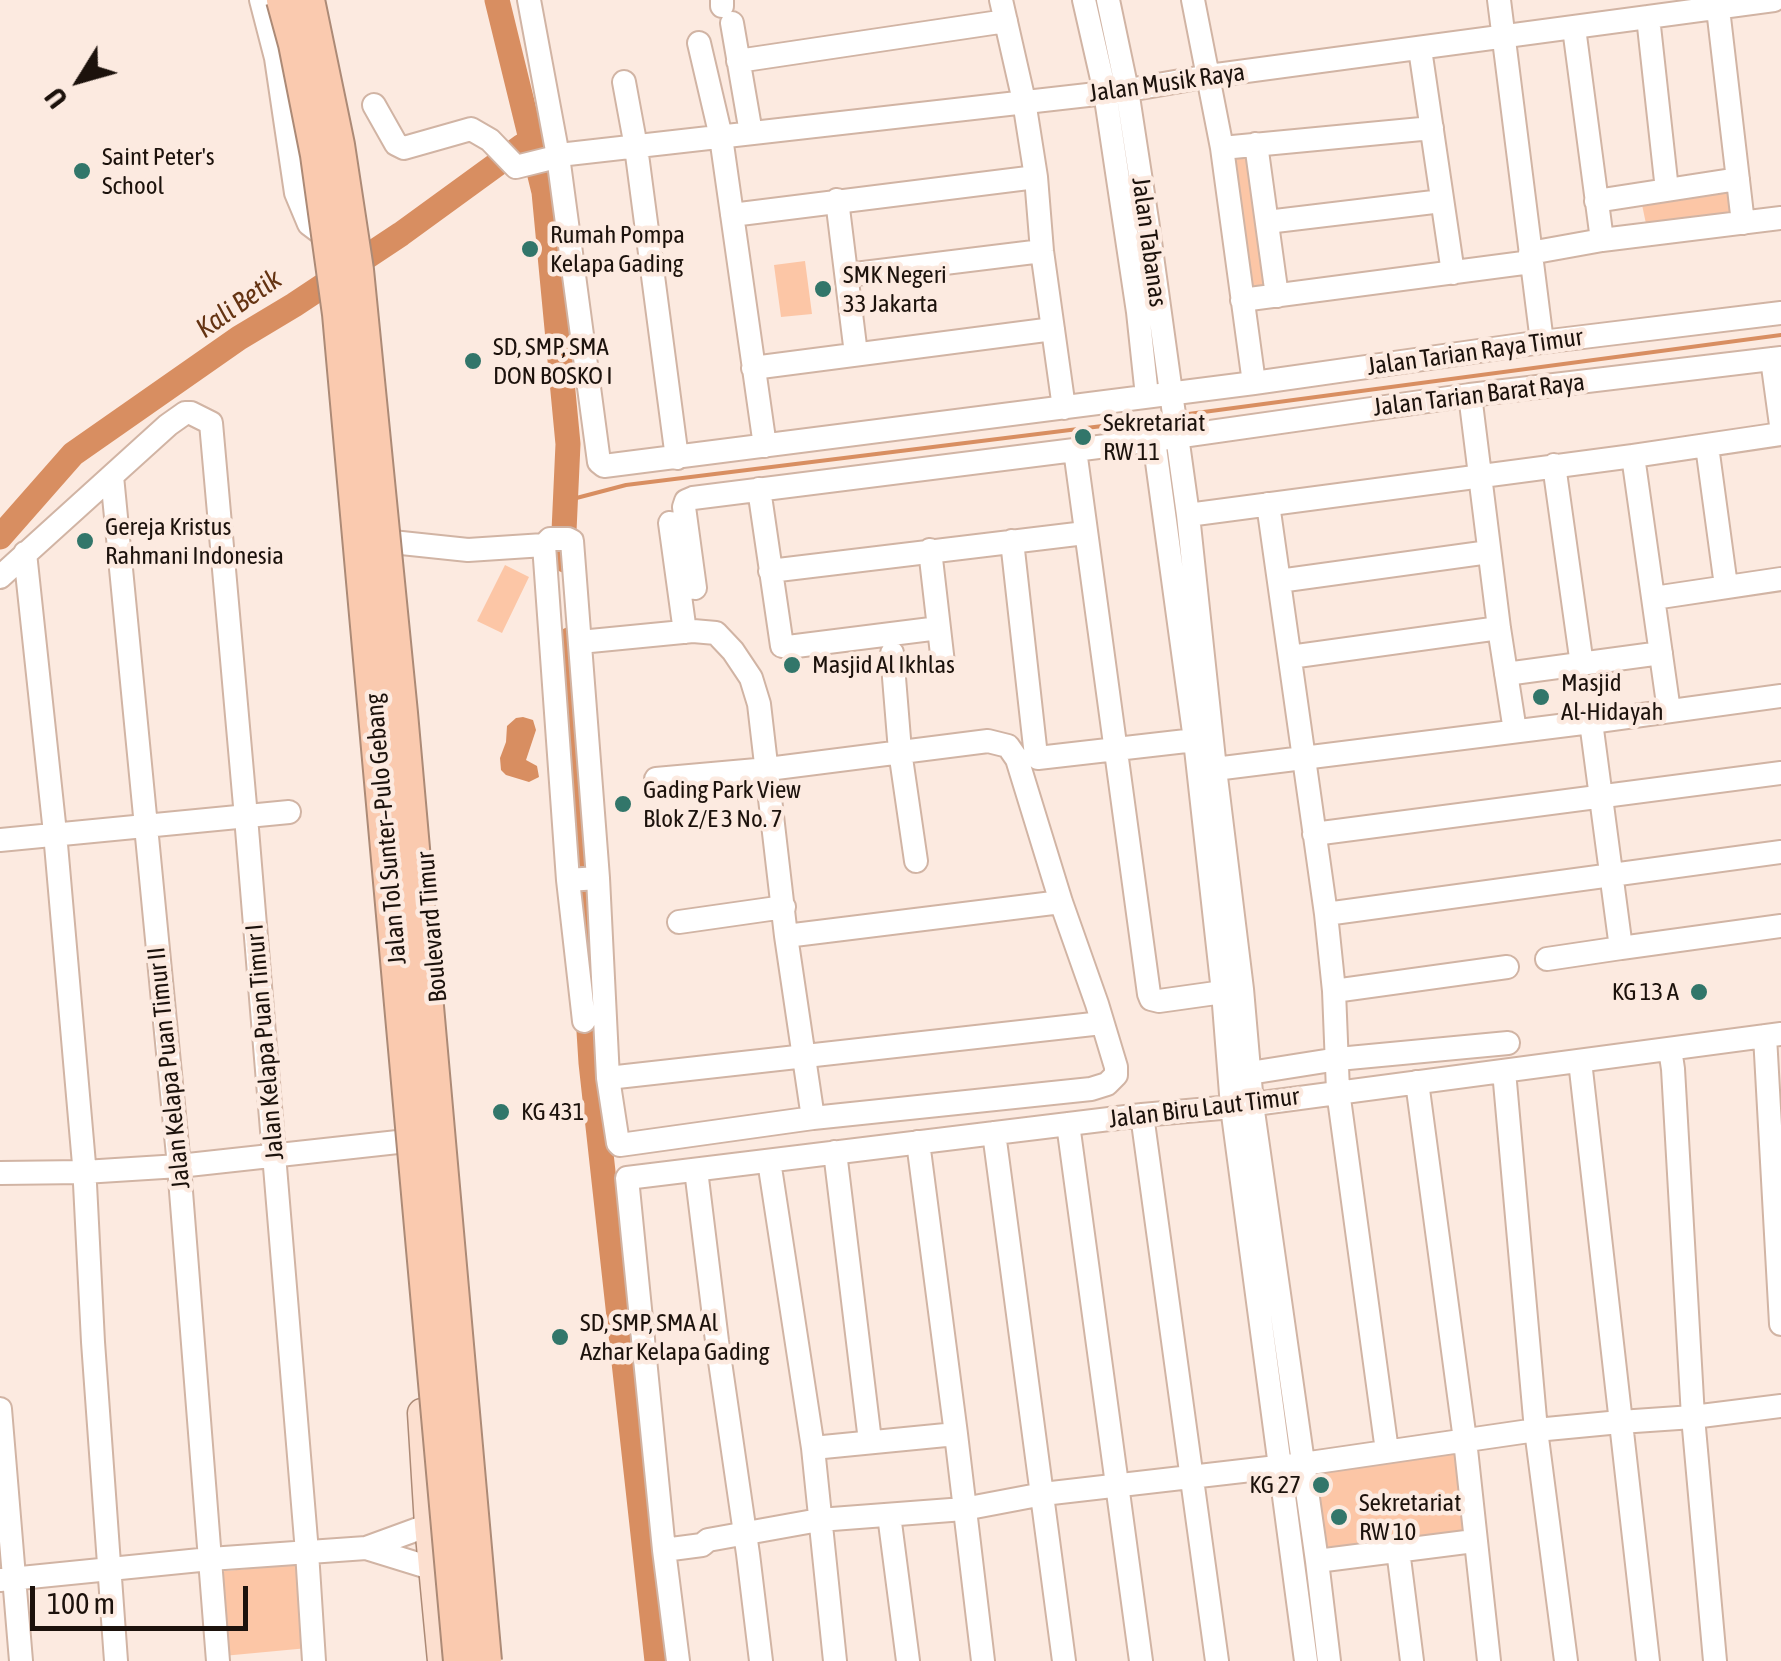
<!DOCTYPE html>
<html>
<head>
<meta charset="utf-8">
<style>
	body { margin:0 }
	#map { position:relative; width:1781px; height:1661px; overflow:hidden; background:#fceae0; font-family:"Asap Condensed",sans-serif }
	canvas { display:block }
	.north { position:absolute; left:30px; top:30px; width:100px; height:100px; -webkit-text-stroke:8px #fceae0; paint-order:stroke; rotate:233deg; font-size:28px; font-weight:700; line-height:40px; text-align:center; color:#1c120c }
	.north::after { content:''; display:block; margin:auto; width:35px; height:45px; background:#1c120c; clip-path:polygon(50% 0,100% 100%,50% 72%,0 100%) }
	.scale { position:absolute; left:30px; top:1586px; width:218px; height:45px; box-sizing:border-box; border:5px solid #1c120c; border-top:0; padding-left:12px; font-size:30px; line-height:35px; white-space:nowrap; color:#1c120c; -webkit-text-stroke:8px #fceae0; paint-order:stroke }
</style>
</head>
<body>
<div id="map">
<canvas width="1781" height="1661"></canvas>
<div class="north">U</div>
<div class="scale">100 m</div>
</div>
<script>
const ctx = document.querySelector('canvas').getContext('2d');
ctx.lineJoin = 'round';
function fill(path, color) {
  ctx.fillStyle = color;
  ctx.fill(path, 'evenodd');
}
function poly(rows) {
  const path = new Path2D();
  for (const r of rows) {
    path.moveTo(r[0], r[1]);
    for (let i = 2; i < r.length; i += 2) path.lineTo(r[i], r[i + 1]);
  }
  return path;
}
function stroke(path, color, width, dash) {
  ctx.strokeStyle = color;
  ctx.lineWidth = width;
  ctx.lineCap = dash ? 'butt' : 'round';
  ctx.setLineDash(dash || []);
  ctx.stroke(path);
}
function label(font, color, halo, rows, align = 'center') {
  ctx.font = font + ' "Asap Condensed",sans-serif';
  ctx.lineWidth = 9;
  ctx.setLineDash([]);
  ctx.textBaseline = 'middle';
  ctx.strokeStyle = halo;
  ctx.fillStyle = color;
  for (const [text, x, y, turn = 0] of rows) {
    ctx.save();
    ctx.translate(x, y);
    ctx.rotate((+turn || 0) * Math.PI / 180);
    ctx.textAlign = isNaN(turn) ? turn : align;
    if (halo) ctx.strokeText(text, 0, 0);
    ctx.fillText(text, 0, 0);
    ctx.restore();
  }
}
fill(poly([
	[1250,150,1270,289,1242,292,1227,152],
	[1736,183,1740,220,1649,238,1641,200],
	[805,261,812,314,781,317,774,265],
	[505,565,529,577,502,633,477,621],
	[1459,1452,1468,1536,1322,1554,1311,1471],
	[300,1564,308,1648,223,1656,215,1572]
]), '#fcc6a6');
fill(poly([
	[523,717,533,720,536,730,526,760,537,766,539,777,529,782,506,775,501,770,500,758,506,742,507,726,516,718]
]), '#d88e61');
stroke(poly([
	[1181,415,1781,335],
	[1168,453,1179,538],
	[565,501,626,485,1167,418]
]), '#d88e61', 4);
stroke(poly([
	[497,0,544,192,568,444,564,531,565,560],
	[0,537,73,454,239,338,294,305,401,234,522,146],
	[569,640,585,945],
	[587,1000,591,1063,657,1661]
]), '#d88e61', 25);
const minor = poly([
	[261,0,276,58,296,193,309,224,321,233],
	[529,0,558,156,599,462,604,466,1254,383,1542,342,1781,313],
	[1001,0,1024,101,1036,177,1042,251,1064,408],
	[1084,0,1105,92,1138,312,1147,396],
	[1108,0,1127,90,1147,220,1188,515,1215,769,1242,989,1252,1104,1317,1561,1329,1661],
	[1193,0,1222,148,1254,383],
	[1499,0,1542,342],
	[1717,0,1743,223],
	[722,6,722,0],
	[732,23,751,133],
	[1574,28,1602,240],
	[699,43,721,137,765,446],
	[1420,49,1453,273],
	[738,61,1006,21],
	[624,82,636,147,677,458],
	[374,105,396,144,404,148,471,129,490,140,516,167,568,154,1123,91,1209,76,1774,0],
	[1256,144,1277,296],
	[1222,148,1432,128],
	[1667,190,1738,179],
	[837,200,856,354],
	[1596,201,1667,190,1648,17],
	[732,215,1036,177],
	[1267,222,1442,201],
	[1530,253,1602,240,1781,218],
	[847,275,1042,251],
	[1242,300,1531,262],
	[1772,359,1781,425],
	[753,368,1053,329],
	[1470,395,1499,628,1515,731],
	[1154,440,1195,740,1223,992,1232,1107,1306,1661],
	[1707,446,1726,586],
	[1075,450,1149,994,1151,999,1159,1001,1223,992],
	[1633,456,1669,711],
	[1554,465,1582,665],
	[112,476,179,1166,218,1661],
	[759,489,782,646,788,647,939,628],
	[1268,504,1326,914,1334,991,1338,1091,1387,1451],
	[1188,515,1633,456,1781,434],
	[670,523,685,632],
	[1012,541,1036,756,1038,758,1195,740],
	[392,542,468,550,544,545,550,539,568,539,572,541,598,878,608,1078,618,1143,620,1145,813,1118,1091,1089,1107,1084,1116,1075,1116,1067,1097,1004,1061,902,1017,759,1008,746,988,741,768,769,656,779],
	[544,545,568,880,598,878],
	[930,550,943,663],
	[25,553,55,833,84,1164,93,1342,116,1661],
	[770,571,1085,533],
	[0,577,168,425,185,413,191,413,211,423,246,817,307,1552,314,1661],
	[1279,581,1489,552],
	[695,588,684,507,686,501,693,498,1154,440,1470,395,1781,358],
	[1654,598,1781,579],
	[580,642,693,631,716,633,733,651,751,678,759,704,786,936,813,1118],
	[892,653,900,751,916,861],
	[1290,657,1499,628],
	[1506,674,1661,653],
	[1591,722,1621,948,1781,926],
	[1215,769,1591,722,1781,696],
	[1314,834,1781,773],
	[0,840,289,812],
	[568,880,584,1021],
	[1326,914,1781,852],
	[679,922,784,907],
	[786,936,1061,902],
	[1547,959,1621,948],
	[1334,991,1507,967],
	[1765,1036,1781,1324],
	[1670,1049,1673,1069,1693,1417,1715,1661],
	[1580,1061,1648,1661],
	[1504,1071,1536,1430,1566,1661],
	[1237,1075,1338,1059,1508,1043],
	[608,1078,1102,1023],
	[1417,1082,1465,1440,1489,1661],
	[1142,1115,1217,1661],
	[1068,1124,1141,1661],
	[994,1133,1064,1661],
	[918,1142,956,1434,983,1661],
	[835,1152,870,1441],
	[769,1161,813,1448,835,1661],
	[696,1170,717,1341,748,1554,761,1661],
	[0,1173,84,1172,179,1166,425,1139],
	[0,1409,21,1661],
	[813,1448,956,1434],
	[889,1515,908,1661],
	[366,1548,434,1569],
	[664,1550,702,1545,708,1540,819,1520,964,1509,1043,1494,1303,1464,1536,1430,1620,1422,1693,1417,1781,1406],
	[1398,1550,1412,1661],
	[1317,1561,1474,1541],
	[0,1580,210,1559,366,1548,429,1525],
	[678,1661,664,1550,627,1178,1142,1115,1232,1107,1781,1034]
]);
const major = poly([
	[422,1413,429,1525,442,1661]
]);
stroke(minor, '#d1b4a4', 26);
stroke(major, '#ac8a76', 31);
stroke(minor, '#fff', 22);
stroke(major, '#fcdfcf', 28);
const highwayBridge = poly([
	[283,0,295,44,317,155,339,314,460,1661],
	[308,0,338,145,357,270,401,713,485,1661]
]);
stroke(highwayBridge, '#ac8a76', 36, []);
stroke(highwayBridge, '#facaaf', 32);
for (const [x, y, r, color] of [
	[82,171,10,"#32766a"],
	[530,249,10,"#32766a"],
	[823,289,10,"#32766a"],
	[473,361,10,"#32766a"],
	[1083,437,10,"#32766a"],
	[85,541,10,"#32766a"],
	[792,665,10,"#32766a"],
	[1541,697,10,"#32766a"],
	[623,804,10,"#32766a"],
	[1699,992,10,"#32766a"],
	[501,1112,10,"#32766a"],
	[560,1337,10,"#32766a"],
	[1321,1485,10,"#32766a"],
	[1339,1517,10,"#32766a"]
]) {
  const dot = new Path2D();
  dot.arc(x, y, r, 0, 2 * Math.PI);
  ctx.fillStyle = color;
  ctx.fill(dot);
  stroke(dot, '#fceae0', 4);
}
label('25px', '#1c120c', '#fceae0', [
	["Jalan Musik Raya",1167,83,-8],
	["Jalan Tabanas",1149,242,82],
	["Jalan Tarian Raya Timur",1475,352,-8],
	["Jalan Tarian Barat Raya",1479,395,-7],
	["Jalan Tol Sunter–Pulo Gebang",386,829,-95],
	["Boulevard Timur",432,927,-95],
	["Jalan Kelapa Puan Timur I",265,1042,-95],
	["Jalan Kelapa Puan Timur II",169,1068,-96],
	["Jalan Biru Laut Timur",1204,1108,-7]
]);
label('25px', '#1c120c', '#fceae0', [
	["Saint Peter's",102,157],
	["School",102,186],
	["Rumah Pompa",550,235],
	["Kelapa Gading",550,264],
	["SMK Negeri",843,275],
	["33 Jakarta",843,304],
	["SD, SMP, SMA",493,347],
	["DON BOSKO I",493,376],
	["Sekretariat",1103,423],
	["RW 11",1103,452],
	["Gereja Kristus",105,527],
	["Rahmani Indonesia",105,556],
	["Masjid Al Ikhlas",812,665],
	["Masjid",1561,683],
	["Al-Hidayah",1561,712],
	["Gading Park View",643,790],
	["Blok Z/E 3 No. 7",643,819],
	["KG 13 A",1679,992,"right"],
	["KG 431",521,1112],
	["SD, SMP, SMA Al",580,1323],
	["Azhar Kelapa Gading",580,1352],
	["KG 27",1301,1485,"right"],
	["Sekretariat",1359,1503],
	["RW 10",1359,1532]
], 'left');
label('italic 28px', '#643312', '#fceae0', [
	["Kali Betik",239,304,-35]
]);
</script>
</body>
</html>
